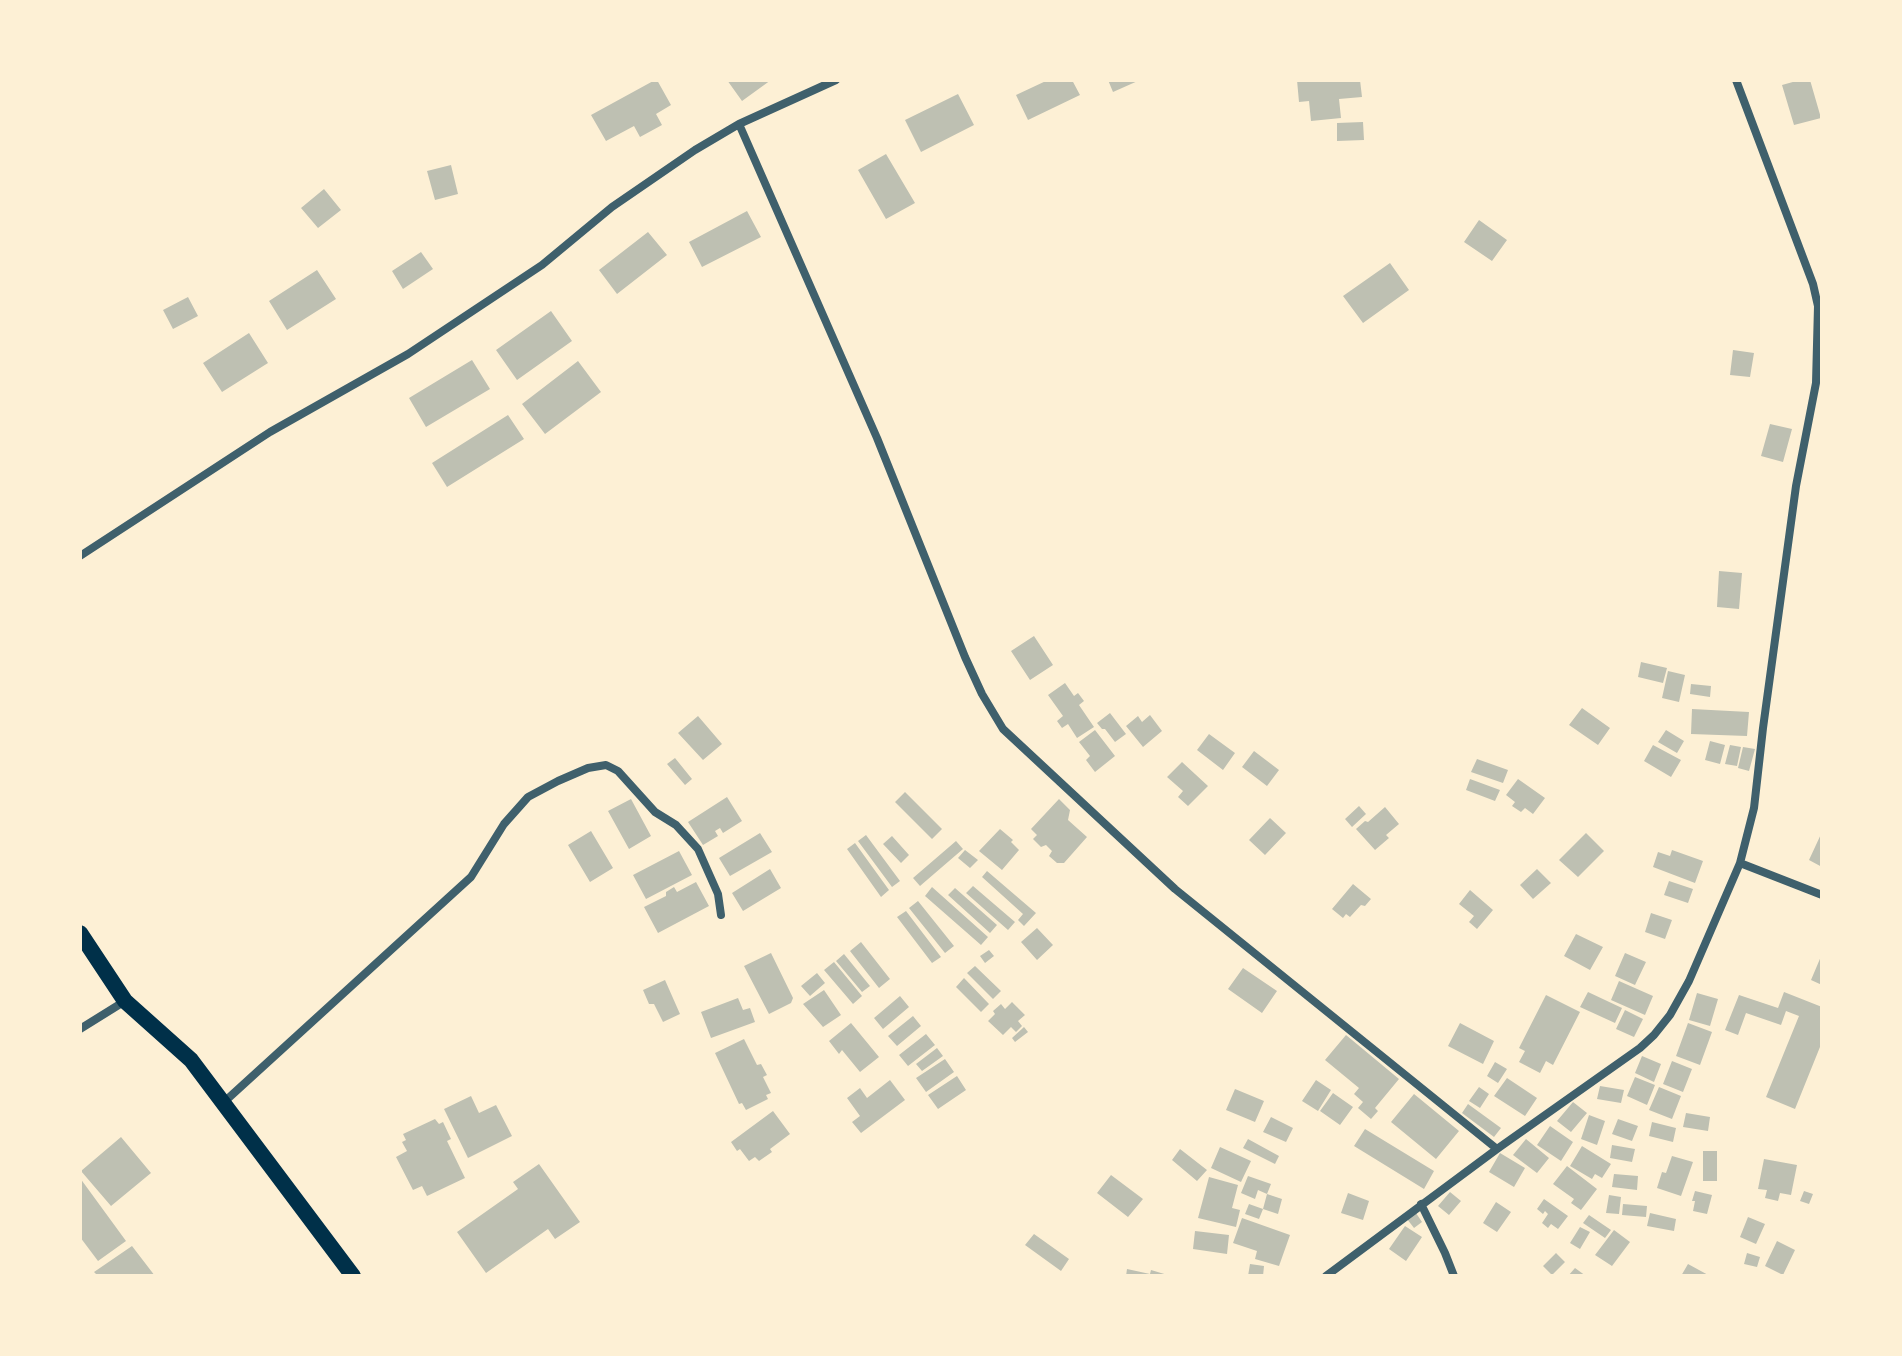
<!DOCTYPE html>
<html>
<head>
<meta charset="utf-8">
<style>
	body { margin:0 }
	#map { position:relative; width:1902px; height:1356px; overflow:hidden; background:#fdf0d5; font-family:"Noto Sans",sans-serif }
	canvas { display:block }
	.frame { position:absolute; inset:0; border:82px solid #fdf0d5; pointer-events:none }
</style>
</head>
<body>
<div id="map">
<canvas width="1902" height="1356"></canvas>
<div class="frame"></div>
</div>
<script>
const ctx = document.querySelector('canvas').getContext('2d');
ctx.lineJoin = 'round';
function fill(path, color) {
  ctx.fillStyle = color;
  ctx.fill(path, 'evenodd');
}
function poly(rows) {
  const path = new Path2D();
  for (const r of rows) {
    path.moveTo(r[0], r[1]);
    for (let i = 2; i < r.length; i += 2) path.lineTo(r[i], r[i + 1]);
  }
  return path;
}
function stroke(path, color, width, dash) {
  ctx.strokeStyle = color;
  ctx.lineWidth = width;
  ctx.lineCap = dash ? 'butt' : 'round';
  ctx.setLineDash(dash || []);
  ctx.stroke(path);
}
fill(poly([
	[655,80,657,80,671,105,656,114,662,125,640,137,634,126,606,141,591,115],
	[727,80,771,80,742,101],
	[1048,80,1072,80,1080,95,1028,120,1016,95],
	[1108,80,1140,80,1113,92],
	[1297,80,1360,80,1362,97,1339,99,1341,118,1311,121,1309,101,1299,102],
	[1800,80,1810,80,1821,118,1794,125,1782,85],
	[958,94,974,125,921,152,905,120],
	[1363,122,1364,140,1337,141,1337,123],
	[886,154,915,203,886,219,858,170],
	[451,165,458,194,435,200,427,171],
	[324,189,341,210,318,228,301,208],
	[747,211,761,237,702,267,689,242],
	[1479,220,1507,240,1492,261,1464,242],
	[648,232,667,255,617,294,599,270],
	[421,252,433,269,403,289,392,271],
	[1390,263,1409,290,1363,323,1343,296],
	[317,270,336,299,287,330,269,301],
	[188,297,198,316,173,329,163,310],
	[551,311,572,341,517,380,496,350],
	[249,333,268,363,222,392,203,363],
	[1733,350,1754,353,1750,377,1730,375],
	[472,360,490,389,426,427,409,398],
	[578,361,601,392,545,434,522,404],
	[508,415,524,439,447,487,432,463],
	[1770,424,1792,429,1783,462,1761,456],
	[1719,571,1742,573,1739,609,1717,607],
	[1034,636,1053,665,1030,680,1011,651],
	[1641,662,1667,668,1663,683,1638,677],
	[1668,671,1685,675,1679,702,1662,698],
	[1065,683,1074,696,1078,693,1084,701,1079,705,1094,727,1077,738,1068,724,1062,728,1057,721,1063,716,1048,695],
	[1691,684,1711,686,1710,697,1690,694],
	[1582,708,1610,728,1598,745,1569,725],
	[1692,709,1749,712,1747,736,1691,734],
	[1110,713,1126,734,1115,742,1105,729,1102,729,1097,723],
	[1150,715,1162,731,1143,747,1126,726,1138,716,1142,722],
	[698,716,722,744,703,760,678,733],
	[1095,730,1115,756,1095,772,1086,760,1090,756,1079,742],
	[1666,730,1684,741,1677,753,1658,742],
	[1209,734,1235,753,1223,770,1197,750],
	[1710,741,1725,745,1720,764,1705,760],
	[1653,745,1681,760,1671,777,1644,761],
	[1730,745,1741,747,1737,766,1725,764],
	[1743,747,1755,749,1749,771,1738,768],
	[1254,751,1279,770,1267,786,1242,767],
	[675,758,692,779,685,785,667,764],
	[1477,759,1508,770,1503,783,1471,772],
	[1182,762,1208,786,1188,806,1178,797,1183,791,1167,777],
	[1470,779,1500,790,1495,801,1466,790],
	[1518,779,1545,798,1533,814,1525,808,1521,812,1512,806,1515,802,1506,795],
	[905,792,942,829,932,839,895,802],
	[727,797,742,821,723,833,720,828,715,831,718,836,703,845,688,822],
	[631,799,651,836,629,849,608,811],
	[1059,799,1070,810,1068,820,1087,837,1064,863,1057,863,1049,856,1052,851,1046,845,1041,847,1033,839,1037,835,1031,829],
	[1359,806,1366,814,1352,827,1345,819],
	[1385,807,1399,824,1386,835,1389,838,1375,850,1356,829,1365,821,1368,822],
	[1270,818,1286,833,1265,855,1249,840],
	[1000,829,1013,840,1011,842,1019,850,1002,870,979,851],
	[591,831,613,868,590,882,568,845],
	[1822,832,1822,867,1809,860],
	[760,833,772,852,730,876,719,858],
	[1586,833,1604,851,1578,877,1559,860],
	[866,835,900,881,892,887,858,841],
	[892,836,909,855,901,863,883,844],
	[956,841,963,849,920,886,913,878],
	[855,843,889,890,881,897,847,849],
	[965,850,978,860,970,868,958,858],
	[1672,850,1703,861,1695,883,1653,867,1658,852,1670,856],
	[679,851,692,875,646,899,633,875],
	[770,869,781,888,743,911,732,893],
	[1537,869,1551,883,1533,899,1520,885],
	[987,871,1036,913,1024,926,1018,920,1023,914,982,877],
	[1669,881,1693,889,1688,903,1664,895],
	[696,882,709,906,658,933,644,907,666,896,666,892,674,887,677,892],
	[1353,884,1371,899,1365,906,1361,905,1350,917,1346,914,1343,918,1332,909],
	[973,886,1015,922,1008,930,966,893],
	[932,887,988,937,981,945,925,896],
	[955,888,997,925,990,933,948,895],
	[1470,890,1493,910,1477,929,1469,922,1474,916,1459,904],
	[918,901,954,946,945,953,909,908],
	[906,911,941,957,932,963,897,917],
	[1651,913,1672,920,1665,939,1645,932],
	[1037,928,1053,945,1037,960,1021,942],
	[1576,934,1603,947,1590,970,1564,956],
	[861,942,890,979,879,988,850,951],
	[989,950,994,956,985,963,980,956],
	[771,953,793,998,791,1003,769,1014,744,966],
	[1625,953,1646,962,1635,985,1615,976],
	[844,954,870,986,862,992,836,961],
	[1822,954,1822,985,1811,980],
	[834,962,862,996,853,1004,824,970],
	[975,966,1001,991,993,999,967,973],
	[1243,968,1277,991,1262,1013,1228,989],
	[817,973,825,983,810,996,801,986],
	[964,978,989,1004,981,1012,956,987],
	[665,980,680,1014,663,1022,654,1004,649,1004,643,990],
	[1619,981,1653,996,1645,1015,1611,1000],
	[824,990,841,1015,823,1027,803,1004],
	[1588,992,1622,1008,1615,1023,1580,1007],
	[1784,992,1822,1007,1822,1042,1795,1109,1766,1097,1799,1016,1786,1011,1781,1025,1746,1013,1738,1035,1725,1030,1739,995,1778,1008],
	[1697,993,1718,999,1710,1026,1689,1020],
	[1546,995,1580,1012,1553,1065,1546,1061,1540,1073,1519,1062,1525,1051,1519,1048],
	[900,996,909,1007,883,1029,874,1018],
	[738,998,743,1010,750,1008,755,1022,711,1038,701,1012],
	[1012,1002,1025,1015,1018,1021,1022,1026,1016,1032,1011,1027,1003,1035,988,1021,995,1014,993,1011,1001,1004,1005,1009],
	[1625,1010,1643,1019,1634,1037,1616,1029],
	[913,1016,921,1026,897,1046,888,1036],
	[851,1023,879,1057,860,1072,842,1050,839,1054,829,1041],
	[1460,1023,1494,1041,1483,1064,1448,1046],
	[1688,1023,1712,1032,1700,1065,1676,1056],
	[1024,1027,1028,1032,1015,1042,1012,1038],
	[926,1034,935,1045,908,1066,899,1055],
	[1346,1035,1399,1079,1375,1108,1378,1111,1371,1119,1358,1108,1363,1102,1354,1094,1359,1088,1325,1060],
	[744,1039,757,1065,761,1064,767,1075,763,1077,771,1093,766,1095,768,1099,746,1110,742,1103,739,1104,715,1053],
	[937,1048,943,1056,922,1071,916,1064],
	[1642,1056,1661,1064,1654,1082,1635,1073],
	[945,1059,954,1072,926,1092,916,1078],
	[1672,1061,1692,1069,1683,1092,1663,1084],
	[1495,1062,1507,1069,1498,1083,1487,1076],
	[957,1076,966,1090,938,1109,928,1095],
	[1635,1077,1655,1085,1647,1105,1627,1096],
	[1507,1078,1537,1098,1525,1116,1494,1096],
	[890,1080,905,1100,861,1133,852,1122,860,1116,847,1098,860,1088,867,1098],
	[1316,1080,1331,1090,1318,1111,1302,1101],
	[1600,1086,1624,1090,1621,1103,1597,1099],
	[1479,1087,1489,1094,1480,1108,1469,1101],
	[1659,1087,1681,1096,1672,1119,1649,1110],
	[1235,1089,1264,1101,1255,1122,1226,1110],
	[1333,1093,1353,1107,1340,1125,1320,1111],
	[1414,1094,1459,1131,1436,1159,1391,1122],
	[471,1096,479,1113,496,1105,512,1136,468,1158,444,1109],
	[1573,1102,1587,1113,1571,1132,1557,1121],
	[1468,1104,1501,1128,1494,1137,1462,1113],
	[773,1111,790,1134,770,1149,772,1152,759,1161,755,1157,749,1161,740,1149,737,1151,731,1142],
	[1686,1113,1710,1117,1708,1131,1683,1127],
	[1589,1115,1605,1121,1597,1145,1581,1139],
	[1271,1117,1293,1128,1286,1142,1263,1132],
	[435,1119,439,1124,443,1122,451,1139,447,1141,465,1178,427,1196,422,1186,413,1190,396,1157,407,1151,402,1142,406,1140,403,1134],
	[1618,1119,1638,1126,1632,1141,1612,1134],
	[1652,1122,1676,1128,1673,1142,1649,1136],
	[1550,1126,1573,1142,1561,1161,1537,1145],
	[1365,1129,1434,1171,1424,1189,1354,1146],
	[121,1137,151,1173,111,1206,81,1171],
	[1248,1139,1279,1156,1275,1164,1243,1148],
	[1526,1139,1549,1158,1537,1173,1513,1155],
	[1612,1145,1635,1149,1632,1162,1610,1158],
	[1582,1146,1611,1164,1602,1178,1595,1174,1592,1179,1570,1166],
	[1220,1147,1251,1161,1241,1182,1211,1168],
	[1180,1149,1207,1170,1197,1181,1172,1160],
	[1703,1151,1717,1151,1717,1181,1703,1181],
	[1500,1153,1525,1168,1514,1187,1489,1172],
	[1672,1156,1693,1162,1681,1196,1657,1188,1662,1172,1666,1173],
	[1764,1159,1797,1165,1791,1195,1780,1193,1778,1201,1765,1198,1767,1190,1758,1189],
	[539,1164,580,1222,555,1239,548,1229,486,1273,457,1232,518,1189,513,1182],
	[1567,1166,1597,1189,1581,1210,1571,1203,1574,1199,1553,1184],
	[1614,1174,1638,1176,1637,1190,1612,1187],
	[1111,1175,1143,1199,1128,1217,1097,1193],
	[1248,1176,1271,1184,1267,1194,1258,1190,1255,1199,1241,1193],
	[1209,1177,1238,1185,1232,1208,1240,1210,1236,1227,1198,1218],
	[80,1178,126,1241,98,1261,80,1237],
	[1695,1191,1712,1195,1707,1214,1693,1211,1695,1201,1692,1201],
	[1804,1191,1813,1194,1809,1204,1800,1201],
	[1450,1192,1461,1201,1449,1215,1438,1206],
	[1348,1193,1369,1201,1363,1220,1341,1213],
	[1267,1194,1282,1199,1278,1214,1263,1209],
	[1609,1195,1621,1197,1619,1214,1606,1213],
	[1544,1199,1568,1216,1558,1229,1551,1224,1548,1228,1542,1223,1548,1214,1545,1211,1543,1214,1537,1209],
	[1496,1202,1511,1212,1497,1232,1483,1223],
	[1249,1204,1263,1209,1259,1219,1245,1214],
	[1623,1204,1647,1206,1646,1217,1622,1215],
	[1416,1213,1422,1222,1414,1228,1407,1219],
	[1650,1213,1676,1219,1674,1231,1647,1226],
	[1589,1215,1611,1230,1605,1238,1583,1223],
	[1748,1217,1765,1224,1756,1244,1740,1237],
	[1242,1218,1290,1235,1279,1266,1255,1259,1257,1251,1233,1243],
	[1405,1226,1422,1237,1406,1261,1389,1249],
	[1580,1227,1590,1232,1580,1249,1570,1243],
	[1614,1230,1630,1242,1612,1266,1595,1255],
	[1195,1231,1229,1235,1227,1254,1193,1249],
	[1034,1234,1069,1259,1061,1271,1025,1245],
	[1777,1241,1795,1250,1783,1275,1765,1266],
	[132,1246,155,1276,98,1276,94,1272],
	[1556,1253,1565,1262,1552,1275,1543,1266],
	[1747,1253,1760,1257,1757,1267,1744,1264],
	[1250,1264,1264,1266,1263,1276,1248,1276],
	[1688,1264,1710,1276,1681,1276],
	[1575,1268,1586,1276,1568,1276],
	[1127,1269,1150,1274,1151,1270,1171,1276,1126,1276]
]), '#bec0b2');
stroke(poly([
	[739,124,877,438,965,657,982,694,1003,729,1175,889,1497,1149],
	[80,556,270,432,408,354,542,265,612,207,695,150,739,124,836,80],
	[1740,863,1822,895],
	[80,1029,125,1001],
	[223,1103,471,877,504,824,528,797,558,781,588,768,606,765,618,771,655,812,676,825,698,849,718,894,721,915],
	[1421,1204,1445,1253,1454,1276],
	[1326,1276,1497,1149,1640,1048,1654,1035,1670,1015,1689,981,1740,863,1754,808,1763,728,1796,486,1816,383,1818,306,1813,284,1736,80]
]), '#3f606c', 8);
stroke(poly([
	[80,933,125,1001,191,1060,353,1276]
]), '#003049', 16);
</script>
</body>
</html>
